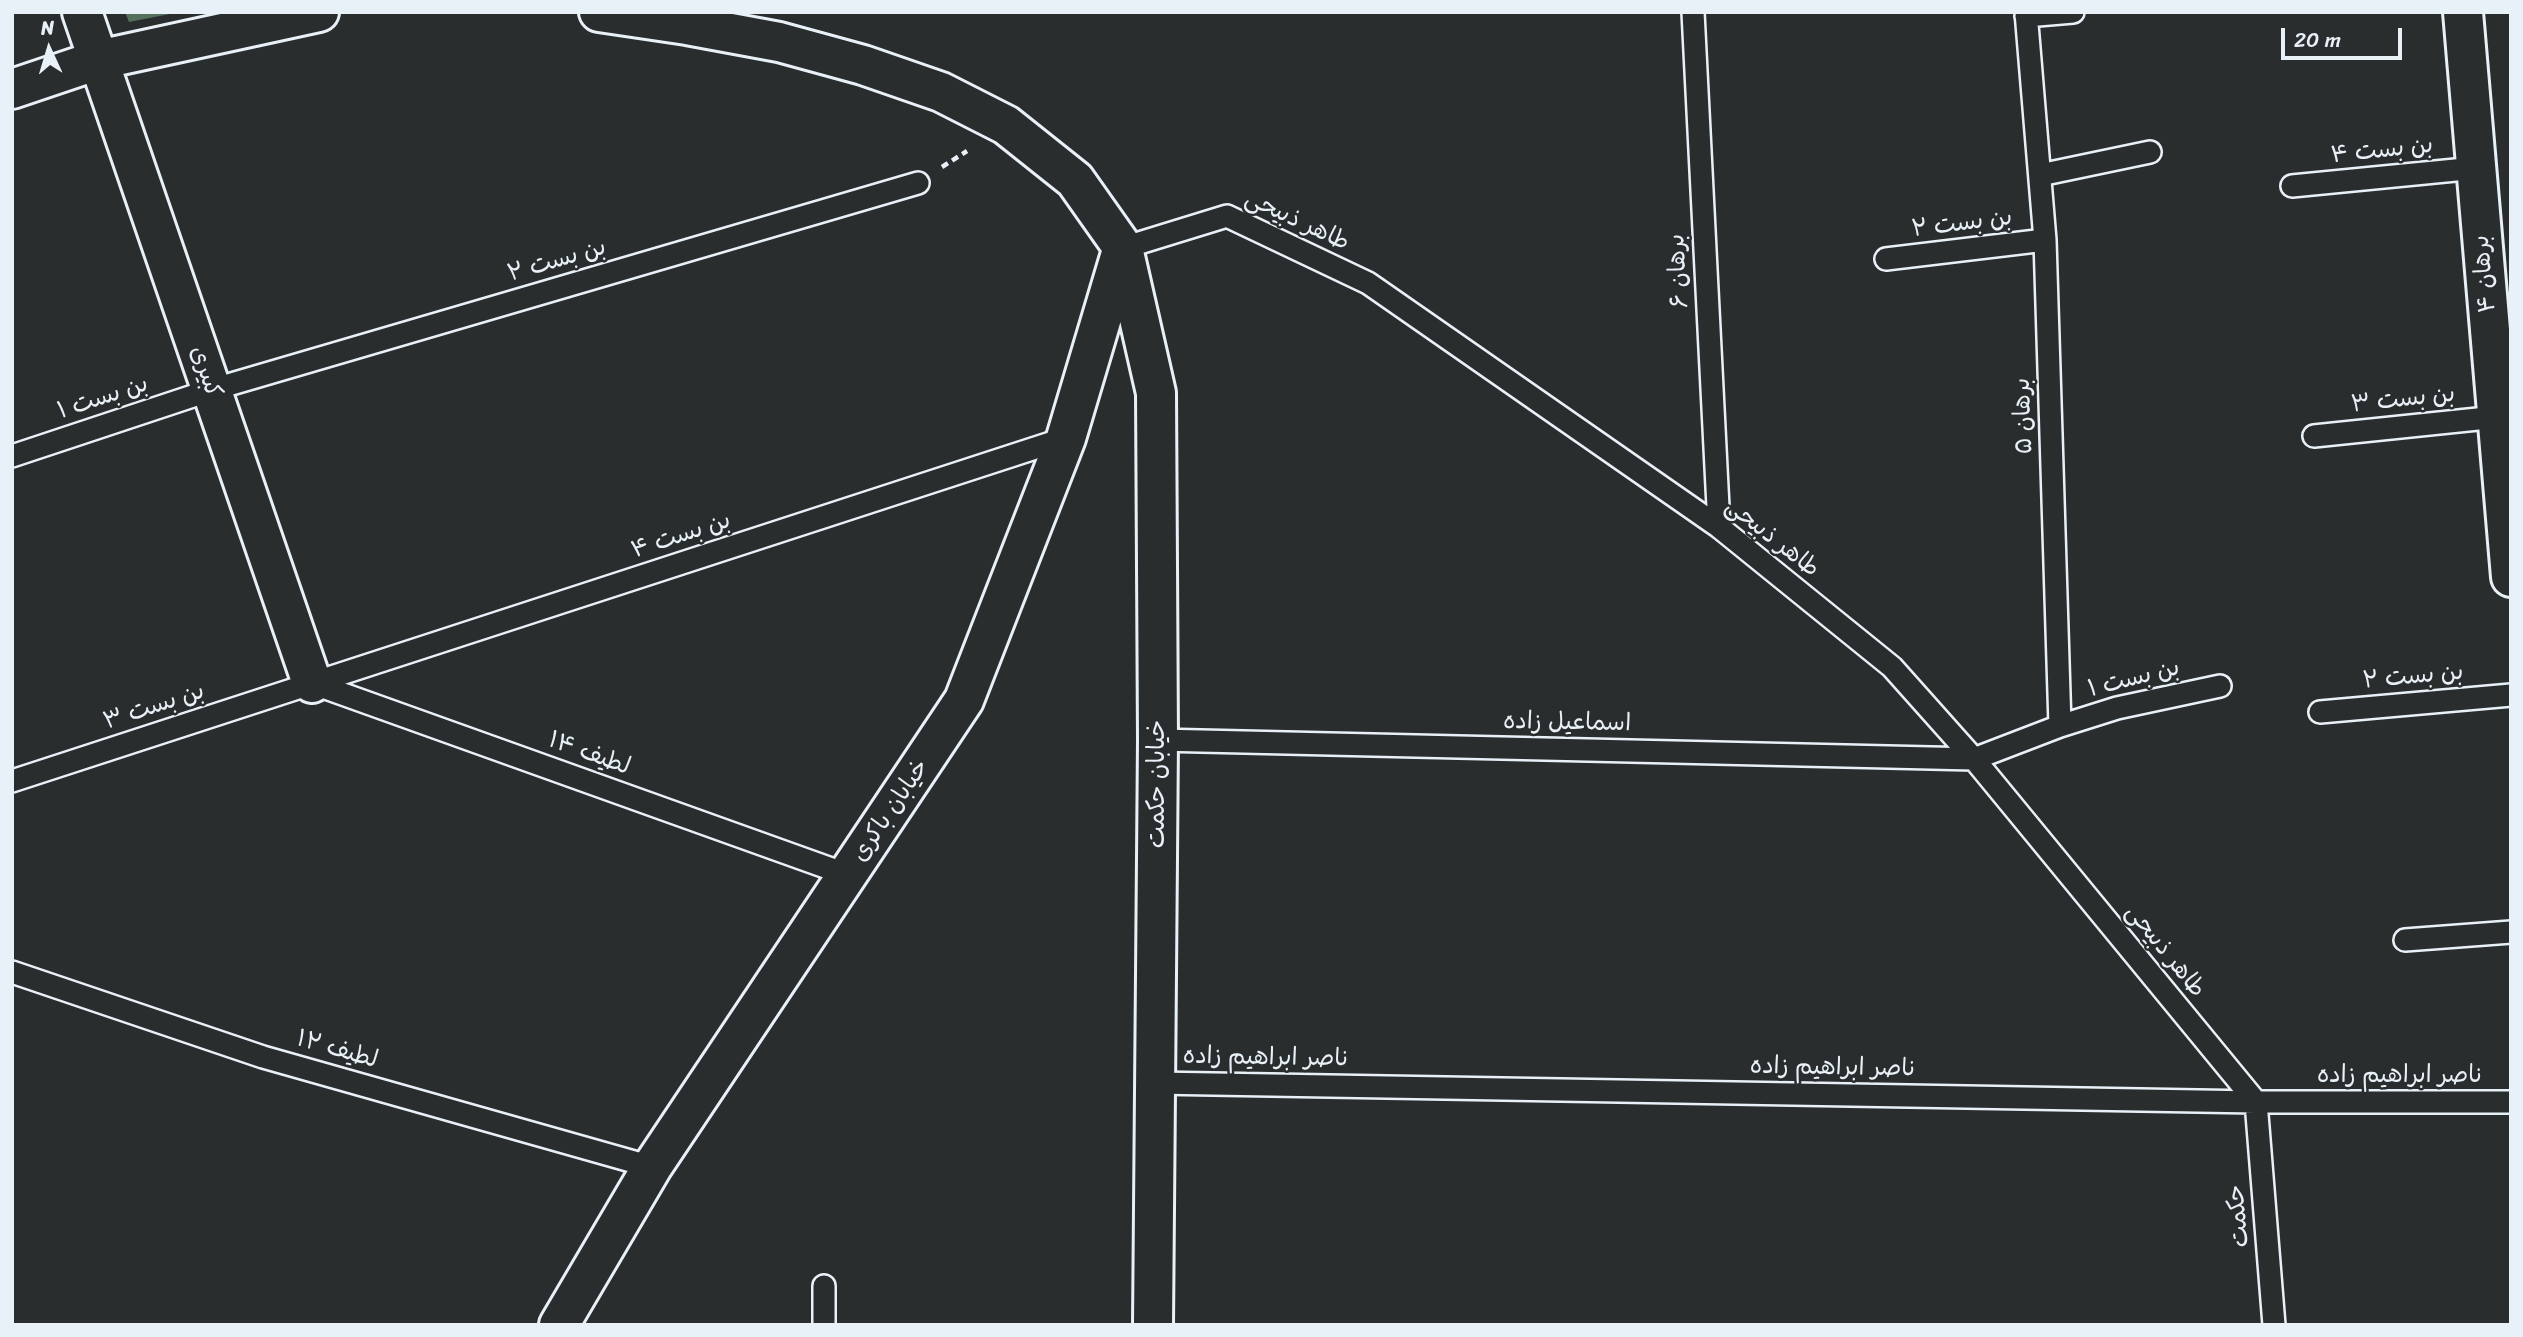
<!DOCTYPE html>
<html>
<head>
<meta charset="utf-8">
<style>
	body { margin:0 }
	#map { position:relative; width:2523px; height:1337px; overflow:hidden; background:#2a2d2e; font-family:Sriracha,sans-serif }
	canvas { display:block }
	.frame { position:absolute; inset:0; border:14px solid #e8f1f8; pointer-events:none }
	.north { position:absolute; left:14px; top:14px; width:70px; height:70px; -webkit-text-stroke:5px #2a2d2e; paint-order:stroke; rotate:356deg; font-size:19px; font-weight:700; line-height:28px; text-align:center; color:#e8f1f8 }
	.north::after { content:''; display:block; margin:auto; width:24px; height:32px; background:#e8f1f8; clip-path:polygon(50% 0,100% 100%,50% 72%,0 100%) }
	.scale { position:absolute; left:2281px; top:28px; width:121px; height:32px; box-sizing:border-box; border:4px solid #e8f1f8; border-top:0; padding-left:9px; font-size:21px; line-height:24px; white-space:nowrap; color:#e8f1f8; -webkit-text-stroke:5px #2a2d2e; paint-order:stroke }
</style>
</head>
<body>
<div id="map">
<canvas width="2523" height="1337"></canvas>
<div class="frame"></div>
<div class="north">N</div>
<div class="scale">20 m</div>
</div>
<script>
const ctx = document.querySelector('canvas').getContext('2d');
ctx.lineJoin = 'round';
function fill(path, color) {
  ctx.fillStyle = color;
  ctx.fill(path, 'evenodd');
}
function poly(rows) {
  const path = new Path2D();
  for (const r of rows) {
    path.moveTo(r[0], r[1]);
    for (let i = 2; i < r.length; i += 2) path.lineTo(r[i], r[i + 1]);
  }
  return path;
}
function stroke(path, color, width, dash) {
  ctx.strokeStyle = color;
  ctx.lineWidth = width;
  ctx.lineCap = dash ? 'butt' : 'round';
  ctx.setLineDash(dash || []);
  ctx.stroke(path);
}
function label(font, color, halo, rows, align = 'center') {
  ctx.font = font + ' Sriracha,"Playpen Sans Arabic",sans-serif';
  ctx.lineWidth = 5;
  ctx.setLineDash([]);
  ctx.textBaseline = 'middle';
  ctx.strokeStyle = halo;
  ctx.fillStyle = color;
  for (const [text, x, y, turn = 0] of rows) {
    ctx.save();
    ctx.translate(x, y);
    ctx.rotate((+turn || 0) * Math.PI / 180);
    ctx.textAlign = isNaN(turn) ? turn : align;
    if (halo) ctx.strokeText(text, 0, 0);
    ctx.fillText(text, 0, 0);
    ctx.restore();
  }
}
fill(poly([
	[125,12,180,12,129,22]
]), '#57705e');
const service = poly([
	[1693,12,1719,527],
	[2026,16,2073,12],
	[2040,175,2150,152],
	[2292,186,2476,168],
	[1123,248,1227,216,1368,283,1719,527,1892,667,1974,759,2256,1102],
	[1886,259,2045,240],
	[2314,436,2497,417],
	[12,456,211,390,918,183],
	[312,683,848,875],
	[2320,712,2511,695],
	[2060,726,2117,708,2220,686],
	[1158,740,1974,759,2060,726,2045,240,2026,12],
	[12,781,1066,438],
	[2405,940,2511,932],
	[12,972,263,1057,652,1167],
	[1155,1083,2256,1102,2511,1102],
	[2256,1102,2274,1325],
	[824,1286,824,1325]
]);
const minor = poly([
	[82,12,312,683],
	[599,12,687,25,779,42,863,65,941,92,1006,125,1075,180,1123,248,1156,393,1158,740,1153,1325],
	[2463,12,2511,577],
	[12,89,98,60,319,12],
	[559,1325,652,1167,964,700,1066,438,1122,250]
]);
stroke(service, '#e8f1f8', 26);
stroke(minor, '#e8f1f8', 44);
stroke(poly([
	[942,167,967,151]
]), '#e8f1f8', 4.5, [7, 5]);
stroke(service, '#2a2d2e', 21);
stroke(minor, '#2a2d2e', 38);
label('24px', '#e8f1f8', '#2a2d2e', [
	["بن بست ۴",2382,151,-6],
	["طاهر ذبیحی",1297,221,25],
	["بن بست ۲",1962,224,-7],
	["بن بست ۲",557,261,-16],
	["برهان ۶",1679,271,-93],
	["برهان ۴",2485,274,-95],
	["کبیری",205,372,71],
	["بن بست ۱",103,398,-18],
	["بن بست ۳",2403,400,-6],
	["برهان ۵",2024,416,-92],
	["بن بست ۴",681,536,-18],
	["طاهر ذبیحی",1772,538,38],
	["بن بست ۲",2413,677,-5],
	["بن بست ۱",2134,679,-14],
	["بن بست ۳",154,707,-18],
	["اسماعیل زاده",1567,723,1],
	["لطیف ۱۴",589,754,20],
	["خیابان حکمت",1158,784,-90],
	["خیابان باکری",891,811,-56],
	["طاهر ذبیحی",2165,951,51],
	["لطیف ۱۲",337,1050,16],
	["ناصر ابراهیم زاده",1266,1058,1],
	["ناصر ابراهیم زاده",1833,1068,1],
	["ناصر ابراهیم زاده",2400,1076],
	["حکمت",2239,1216,-95]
]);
</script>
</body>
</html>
